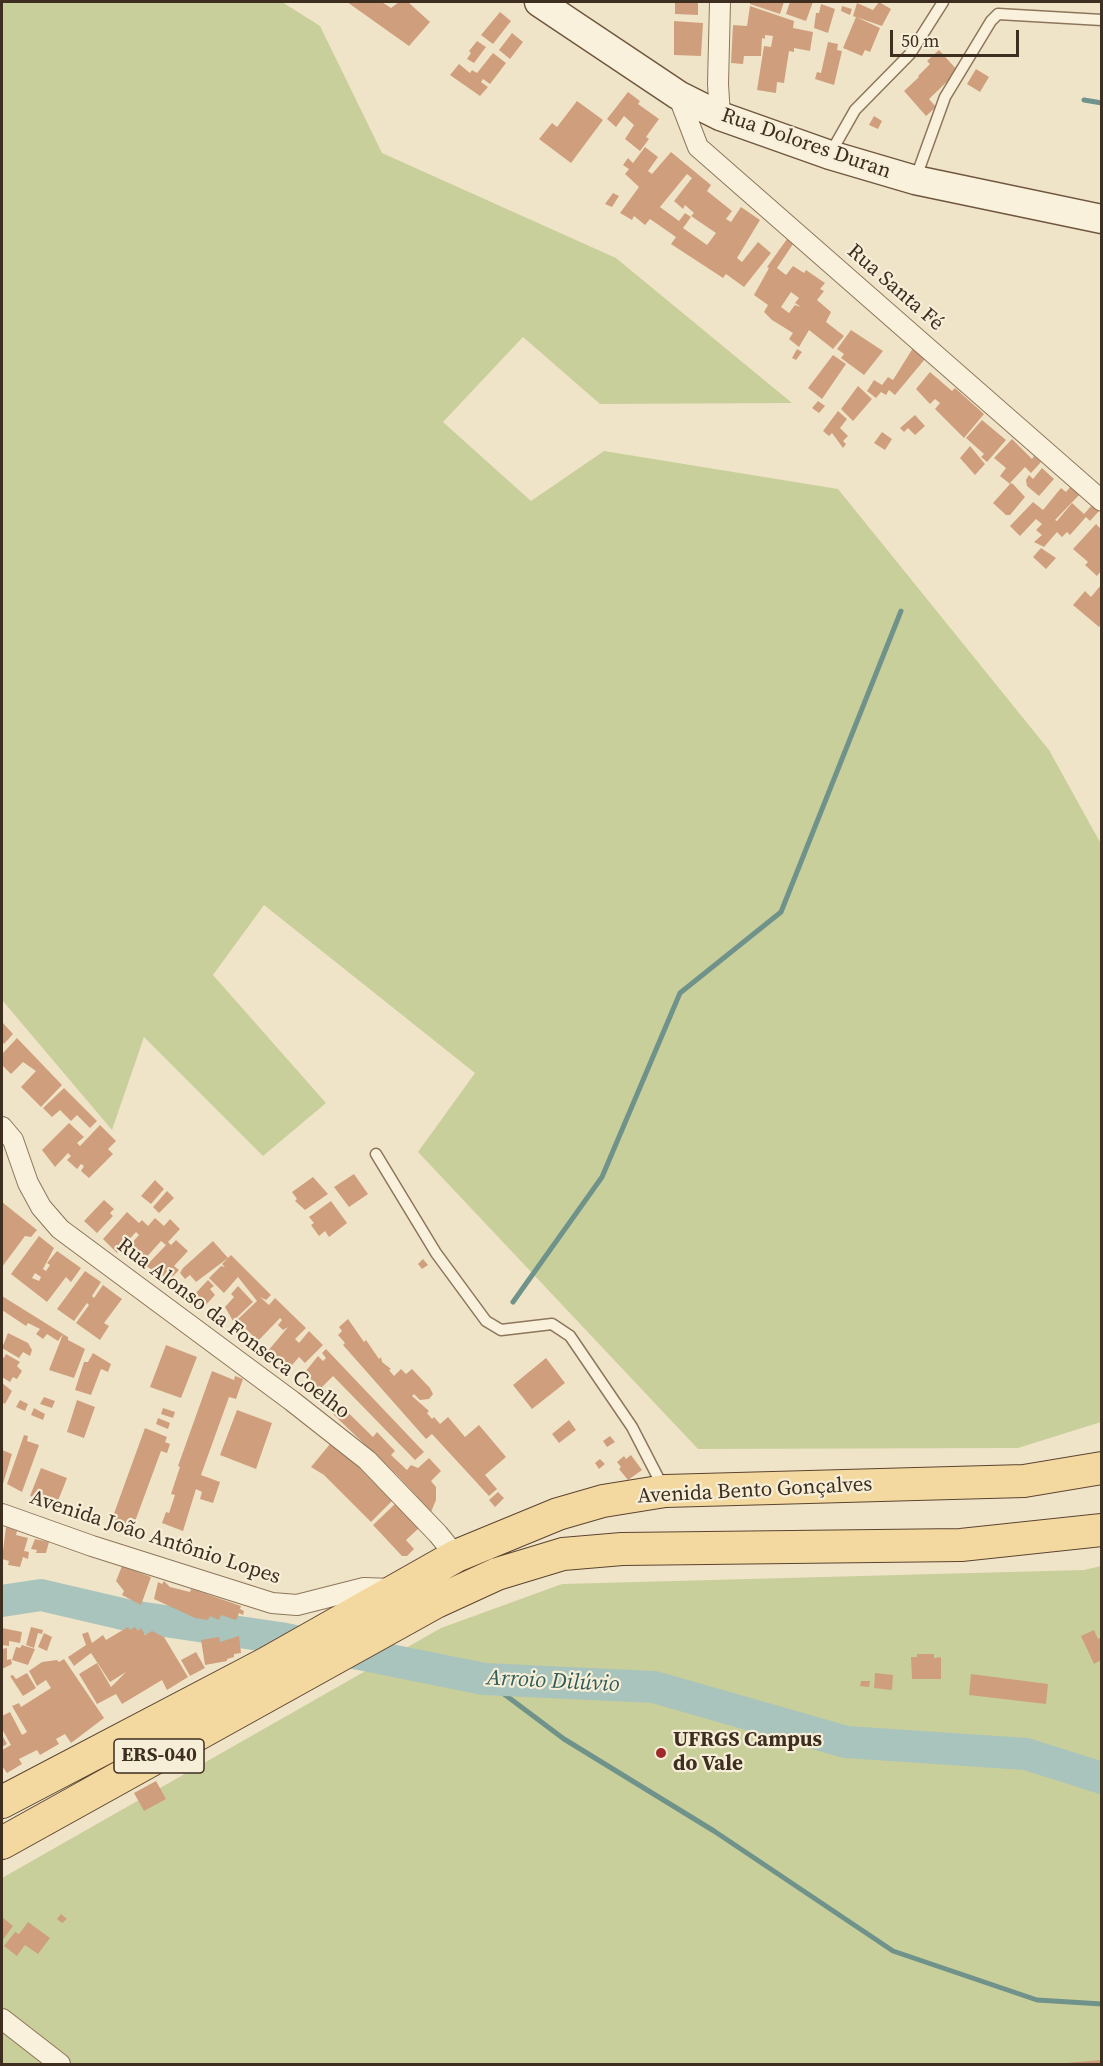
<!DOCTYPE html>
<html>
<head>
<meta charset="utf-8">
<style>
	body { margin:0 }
	#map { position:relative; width:1103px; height:2066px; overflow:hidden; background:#f0e4c8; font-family:"Source Serif 4",serif }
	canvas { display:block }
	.frame { position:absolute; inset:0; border:3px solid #3d2e20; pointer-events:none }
	.scale { position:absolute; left:890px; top:30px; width:129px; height:27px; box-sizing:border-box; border:3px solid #3d2e20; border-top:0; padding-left:8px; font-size:18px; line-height:21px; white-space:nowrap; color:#3d2e20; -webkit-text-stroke:4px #f7eed8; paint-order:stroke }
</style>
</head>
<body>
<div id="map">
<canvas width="1103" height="2066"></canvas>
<div class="frame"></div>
<div class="scale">50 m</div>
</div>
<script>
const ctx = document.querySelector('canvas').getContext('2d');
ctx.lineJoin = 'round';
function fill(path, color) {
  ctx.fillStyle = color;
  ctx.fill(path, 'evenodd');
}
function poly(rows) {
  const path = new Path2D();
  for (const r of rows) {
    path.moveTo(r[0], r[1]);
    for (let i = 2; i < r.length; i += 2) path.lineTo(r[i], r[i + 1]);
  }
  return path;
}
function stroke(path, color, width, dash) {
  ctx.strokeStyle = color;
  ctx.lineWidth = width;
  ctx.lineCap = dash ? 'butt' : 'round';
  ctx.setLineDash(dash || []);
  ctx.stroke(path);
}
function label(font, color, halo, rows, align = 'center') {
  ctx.font = font + ' "Source Serif 4",serif';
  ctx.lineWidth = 4.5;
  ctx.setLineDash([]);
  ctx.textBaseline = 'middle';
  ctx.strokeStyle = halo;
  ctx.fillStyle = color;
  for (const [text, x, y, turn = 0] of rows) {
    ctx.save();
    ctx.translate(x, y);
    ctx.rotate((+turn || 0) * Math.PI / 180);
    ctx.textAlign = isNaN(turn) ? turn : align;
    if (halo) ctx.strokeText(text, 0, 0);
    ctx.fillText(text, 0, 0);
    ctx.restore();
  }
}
fill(poly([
	[2,2,282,2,320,26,382,153,616,258,792,403,600,404,523,337,443,422,531,501,604,451,838,489,1049,750,1101,844,1101,1422,1018,1448,698,1449,418,1152,475,1073,264,905,213,975,326,1103,263,1156,144,1037,112,1130,2,1000],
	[1101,1566,1101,2064,2,2064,2,1878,441,1628,562,1584,1084,1570]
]), '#c9cf9b');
stroke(poly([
	[1084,100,1102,103],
	[513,1302,602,1177,680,993,781,912,901,611],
	[484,1679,564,1739,714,1831,893,1951,1037,2000,1102,2004]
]), '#6f938a', 5);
stroke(poly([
	[2,1601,41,1595,131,1616,280,1638,484,1679,654,1687,846,1742,1026,1754,1102,1778]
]), '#a9c4bc', 32);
fill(poly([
	[347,2,382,2,391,8,399,2,408,2,430,22,409,46],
	[675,2,698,2,698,15,675,14],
	[750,2,784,2,780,14,750,4],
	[790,2,813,2,806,21,786,14],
	[879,2,891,9,882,26,853,16,857,3,873,10],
	[821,4,835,9,828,33,814,28,816,13,819,13],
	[750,6,794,21,793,28,813,32,810,51,794,48,794,52,789,51,784,83,777,82,776,93,757,90,764,46,771,47,773,36,765,35,765,39,762,38,761,56,744,56,743,64,731,63,733,25,747,26],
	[842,6,852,9,850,15,841,11],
	[500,12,511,21,493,44,481,35],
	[856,17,880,28,870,52,865,50,862,56,843,48],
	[674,21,703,23,701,56,674,55],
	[512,33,523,42,510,59,499,50],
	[477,41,486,47,474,63,467,59,471,53,469,51],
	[828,42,838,44,837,50,842,51,834,85,815,79,817,72,821,73],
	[939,50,958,71,929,99,936,107,926,116,904,91,919,77,918,76,930,64,927,61],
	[493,53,506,63,490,84,483,79,481,82,488,87,480,96,450,75,459,64,470,73,472,70,477,73],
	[976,69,989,77,980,92,967,84],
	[628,92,640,101,638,104,659,119,646,137,649,139,640,151,625,139,634,125,624,116,616,127,607,119],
	[577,101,603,120,571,163,539,139,552,123,557,127],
	[874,116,882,121,878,129,869,125],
	[645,147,658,157,648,171,652,174,671,152,711,185,707,191,732,211,726,219,731,222,741,207,760,220,737,258,742,262,758,242,771,253,744,287,726,274,723,278,671,244,676,237,650,219,645,225,634,216,632,220,620,213,639,187,625,174,629,169,623,165,628,158,633,163],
	[687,174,692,178,674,201,683,209,685,205,694,213,691,216,716,233,707,245,683,228,691,217,685,213,679,221,660,207],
	[613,193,619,196,612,207,605,204],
	[787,239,793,244,777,268,786,275,793,266,804,273,806,270,825,283,820,289,824,291,817,300,831,312,826,322,844,336,833,349,809,330,799,347,789,339,793,333,772,320,764,312,768,305,754,295,769,268,767,267],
	[791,292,799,298,795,303,801,307,795,305,789,313,781,307],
	[851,330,883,351,864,375,841,358,844,354,837,349],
	[913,348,925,359,895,395,889,390,886,395,881,392,876,398,867,391,874,380,882,385,888,377,893,380],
	[797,349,802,352,796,360,792,358],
	[833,355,846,364,822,399,808,388],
	[930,372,952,391,955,388,984,414,964,438,935,409,940,403,935,399,930,404,916,389],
	[858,386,872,399,853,421,841,409],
	[818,401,825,406,819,413,812,408],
	[838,411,847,419,840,428,848,436,843,441,846,444,843,448,832,433,829,436,823,431],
	[915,415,925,426,915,435,908,428,904,432,900,428],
	[982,420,1006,440,987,462,981,457,984,454,966,438],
	[882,432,892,439,885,450,874,443],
	[1012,439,1032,459,1034,456,1041,462,1031,473,1025,467,1010,483,1013,484,1025,497,1010,515,1006,515,993,503,1010,484,1000,476,1006,468,994,458],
	[970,446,985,464,975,475,960,458],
	[1042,468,1054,479,1039,496,1027,486,1026,480,1029,475,1033,479],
	[1071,486,1080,494,1055,520,1057,521,1072,503,1084,514,1092,505,1099,511,1090,521,1086,517,1070,535,1067,532,1062,537,1057,532,1044,547,1034,542,1042,535,1036,530,1042,524,1036,519,1020,536,1010,526,1033,502,1043,510,1061,488,1066,492],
	[1096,524,1101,529,1101,571,1097,576,1085,565,1088,562,1073,549],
	[1041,548,1056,558,1046,569,1033,557],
	[1101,585,1101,624,1099,627,1073,605,1085,591,1091,597],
	[2,1022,13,1034,4,1044,2,1041],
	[17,1038,62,1085,41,1107,21,1087,36,1071,23,1062,11,1074,2,1065,2,1054],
	[64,1088,97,1121,90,1128,77,1115,71,1121,60,1110,52,1117,43,1108],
	[69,1123,84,1137,77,1143,80,1146,100,1125,116,1141,108,1149,113,1154,89,1178,81,1171,84,1166,81,1164,77,1169,67,1160,71,1156,68,1153,55,1167,42,1150],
	[354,1174,368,1194,349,1207,334,1187],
	[313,1177,328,1194,305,1210,295,1201,297,1199,292,1192],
	[155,1180,164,1189,151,1204,141,1196],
	[167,1191,174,1198,159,1213,153,1207],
	[104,1200,114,1209,110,1213,113,1216,97,1233,84,1221],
	[331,1201,347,1223,329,1237,325,1231,319,1236,311,1225,314,1223,309,1217],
	[2,1202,37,1230,31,1237,25,1236,2,1267],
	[127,1212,139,1223,142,1220,148,1226,155,1218,164,1226,170,1219,180,1229,168,1242,171,1245,176,1240,188,1251,174,1266,179,1270,169,1280,146,1266,166,1245,161,1241,143,1261,128,1247,139,1235,136,1232,117,1253,103,1239],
	[39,1236,54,1248,43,1269,46,1271,50,1265,47,1263,57,1251,81,1268,71,1282,66,1277,47,1302,11,1274],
	[35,1273,41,1277,39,1281,32,1278],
	[213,1241,228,1258,196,1282,190,1275,185,1279,180,1273,183,1268],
	[231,1255,271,1295,266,1300,260,1297,269,1305,275,1298,306,1328,295,1339,299,1343,309,1331,323,1345,305,1363,299,1357,287,1371,267,1352,288,1327,283,1330,278,1325,282,1320,280,1318,258,1341,237,1320,257,1301,238,1277,224,1293,209,1278,221,1266,225,1267,222,1264],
	[423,1259,428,1265,422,1269,418,1264],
	[85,1271,101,1282,92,1296,94,1298,103,1285,122,1299,104,1323,109,1326,100,1340,76,1323,89,1305,87,1303,74,1321,57,1309],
	[208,1280,214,1286,210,1289,215,1295,203,1308,192,1297],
	[238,1286,253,1302,233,1321,225,1307,234,1297,231,1294],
	[2,1296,63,1334,58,1341,47,1334,43,1339,36,1334,40,1329,28,1323,26,1326,2,1310],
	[218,1314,224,1320,218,1325,211,1321],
	[348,1319,364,1342,366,1340,379,1359,381,1357,382,1362,391,1369,389,1370,394,1376,401,1369,406,1374,412,1369,430,1388,433,1394,429,1399,420,1400,414,1394,412,1396,429,1411,427,1413,432,1419,434,1417,440,1424,448,1417,465,1437,479,1425,506,1457,485,1475,497,1489,489,1496,432,1434,426,1439,343,1345,345,1343,338,1335,342,1331,339,1327],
	[8,1333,28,1343,32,1350,30,1356,23,1352,19,1358,2,1348],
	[63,1334,68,1337,68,1340,85,1349,74,1378,49,1370],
	[166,1345,197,1357,181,1398,150,1387],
	[326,1349,424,1452,415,1460,333,1376,322,1387,373,1437,377,1432,395,1451,391,1455,407,1470,411,1465,418,1468,429,1458,441,1471,431,1481,436,1487,436,1500,431,1512,399,1477,314,1396,320,1390,305,1372,318,1356,323,1361,326,1358,322,1353],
	[93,1353,111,1364,108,1372,101,1369,91,1395,75,1390,84,1362,88,1362],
	[6,1354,20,1362,17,1366,22,1371,17,1379,13,1377,10,1382,2,1377,2,1357,4,1358],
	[546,1358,565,1383,532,1409,513,1385],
	[212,1371,234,1380,235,1376,243,1379,236,1399,229,1397,201,1475,220,1482,213,1503,200,1499,202,1492,196,1489,183,1531,162,1523,166,1512,169,1513,175,1495,171,1494,180,1467,178,1466],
	[2,1383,12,1391,5,1404,2,1402],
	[44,1397,55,1401,52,1408,40,1404],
	[20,1400,28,1404,25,1411,16,1407],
	[77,1400,95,1407,84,1438,67,1432],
	[34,1408,45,1414,43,1420,31,1415],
	[163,1408,175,1412,173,1418,161,1414],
	[237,1410,272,1423,256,1469,220,1455],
	[158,1418,170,1423,168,1429,156,1424],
	[569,1420,576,1430,559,1443,552,1434],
	[145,1428,167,1437,165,1442,170,1444,167,1453,161,1451,133,1527,112,1519],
	[24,1435,28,1436,27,1441,39,1445,22,1492,7,1484],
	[610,1436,615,1442,607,1447,603,1441],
	[330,1444,342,1454,344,1452,392,1501,371,1522,324,1475,311,1467],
	[2,1450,12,1454,2,1487],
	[631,1455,642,1470,628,1480,619,1469,621,1467,617,1462,624,1456,626,1459],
	[600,1459,605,1464,599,1469,595,1463],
	[41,1468,67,1478,56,1506,30,1496],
	[498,1492,504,1498,495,1507,489,1500],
	[395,1504,419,1528,406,1540,414,1549,407,1556,402,1556,373,1525],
	[115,1522,120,1524,118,1532,112,1530],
	[6,1527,17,1531,16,1535,28,1538,24,1551,29,1552,28,1559,23,1557,20,1567,8,1565,9,1561,2,1559],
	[35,1539,49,1542,46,1553,36,1553,37,1550,31,1549],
	[122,1566,151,1577,141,1605,122,1595,124,1591,116,1581],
	[164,1581,170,1587,190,1592,191,1589,201,1592,241,1606,240,1609,244,1611,243,1615,239,1613,236,1620,221,1615,219,1620,210,1616,208,1620,195,1618,154,1599,158,1582,162,1584],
	[31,1627,43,1630,42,1634,38,1633,34,1648,26,1645],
	[128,1627,130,1630,135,1627,138,1631,141,1628,145,1635,152,1631,164,1637,188,1677,167,1690,162,1680,122,1704,116,1694,97,1704,79,1674,97,1663,111,1687,126,1672,110,1682,91,1653,74,1666,68,1657,86,1645,82,1634,88,1632,92,1643,103,1635,106,1640],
	[2,1628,22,1632,20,1643,9,1641,9,1646,2,1645],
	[1094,1630,1098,1639,1101,1637,1101,1660,1094,1664,1081,1636],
	[44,1633,52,1637,47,1651,38,1647],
	[239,1636,241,1653,234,1654,234,1657,227,1659,227,1661,205,1665,201,1640,219,1637,220,1642],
	[22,1645,35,1649,28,1665,12,1660,16,1647,20,1648],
	[7,1648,7,1660,11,1659,12,1664,2,1669,2,1649],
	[196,1652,205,1668,190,1676,181,1660],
	[917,1654,934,1654,934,1658,941,1657,941,1679,912,1679,911,1657,917,1657],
	[64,1659,104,1718,71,1743,65,1734,56,1739,59,1744,40,1755,37,1750,19,1759,22,1764,7,1773,2,1766,2,1750,11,1745,2,1729,2,1716,10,1712,22,1735,27,1732,12,1706,19,1703,21,1707,51,1688,46,1680,37,1686,29,1671,42,1662,57,1660,59,1662],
	[27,1673,36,1688,23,1696,10,1676,13,1675,16,1679],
	[875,1673,893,1675,892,1690,874,1688],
	[971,1674,1048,1684,1046,1704,969,1695],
	[861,1681,870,1681,869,1687,860,1686],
	[2,1735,7,1744,2,1747],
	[156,1781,166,1799,144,1811,134,1793],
	[61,1914,67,1919,62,1923,57,1919],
	[2,1917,13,1926,2,1941],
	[28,1922,50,1938,38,1954,25,1945,17,1956,4,1946,15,1932,19,1934],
	[1101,2060,1101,2064,1065,2064,1065,2063]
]), '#cf9f7d');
const lane = poly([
	[830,154,855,110,910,54,943,2],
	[915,180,945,97,991,21,998,14,1102,20],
	[376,1154,436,1253,486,1321,501,1330,552,1324,570,1336,632,1427,664,1489]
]);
const street = poly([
	[720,2,718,84,720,116],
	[678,95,698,147,1102,501],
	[2,1127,13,1140,28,1183,41,1207,60,1229,292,1401,367,1460,438,1534,456,1556],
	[2,1514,92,1546,272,1603,297,1605,364,1588,394,1589],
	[2,2019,60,2064]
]);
const secondary = poly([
	[539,2,678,95,720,116,830,155,915,180,1102,219]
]);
const primary = poly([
	[2,1802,267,1663,456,1556,558,1514,603,1501,665,1491,1024,1481,1102,1468],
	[2,1843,436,1602,497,1574,563,1554,622,1549,961,1545,1102,1530]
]);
stroke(lane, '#8d765c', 13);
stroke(street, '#8d765c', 22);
stroke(secondary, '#6f573f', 31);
stroke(primary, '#5b4430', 34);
stroke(lane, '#faf1dc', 10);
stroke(street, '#faf1dc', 20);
stroke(secondary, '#faf1dc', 28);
stroke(primary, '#f3d9a0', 32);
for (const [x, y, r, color] of [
	[661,1753,6,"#9e2a2b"]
]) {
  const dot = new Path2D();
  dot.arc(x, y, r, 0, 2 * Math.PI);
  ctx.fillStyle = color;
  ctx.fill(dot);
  stroke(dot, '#f7eed8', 2);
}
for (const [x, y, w] of [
	[159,1756,90]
]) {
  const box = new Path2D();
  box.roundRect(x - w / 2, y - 17, w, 34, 4.5);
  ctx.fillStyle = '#f7eed8';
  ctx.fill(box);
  stroke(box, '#3d2e20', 1.5);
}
label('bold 20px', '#3d2e20', null, [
	["ERS-040",159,1756]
]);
label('21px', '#3d2e20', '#f7eed8', [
	["Rua Dolores Duran",806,144,19],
	["Rua Santa Fé",895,288,41],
	["Rua Alonso da Fonseca Coelho",233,1329,37],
	["Avenida Bento Gonçalves",755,1491,-3],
	["Avenida João Antônio Lopes",155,1538,18]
]);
label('bold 21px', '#3d2e20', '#f7eed8', [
	["UFRGS Campus",673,1741],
	["do Vale",673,1765]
], 'left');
label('italic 22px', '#2f5d5a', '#f7eed8', [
	["Arroio Dilúvio",553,1682,3]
]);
</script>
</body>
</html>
